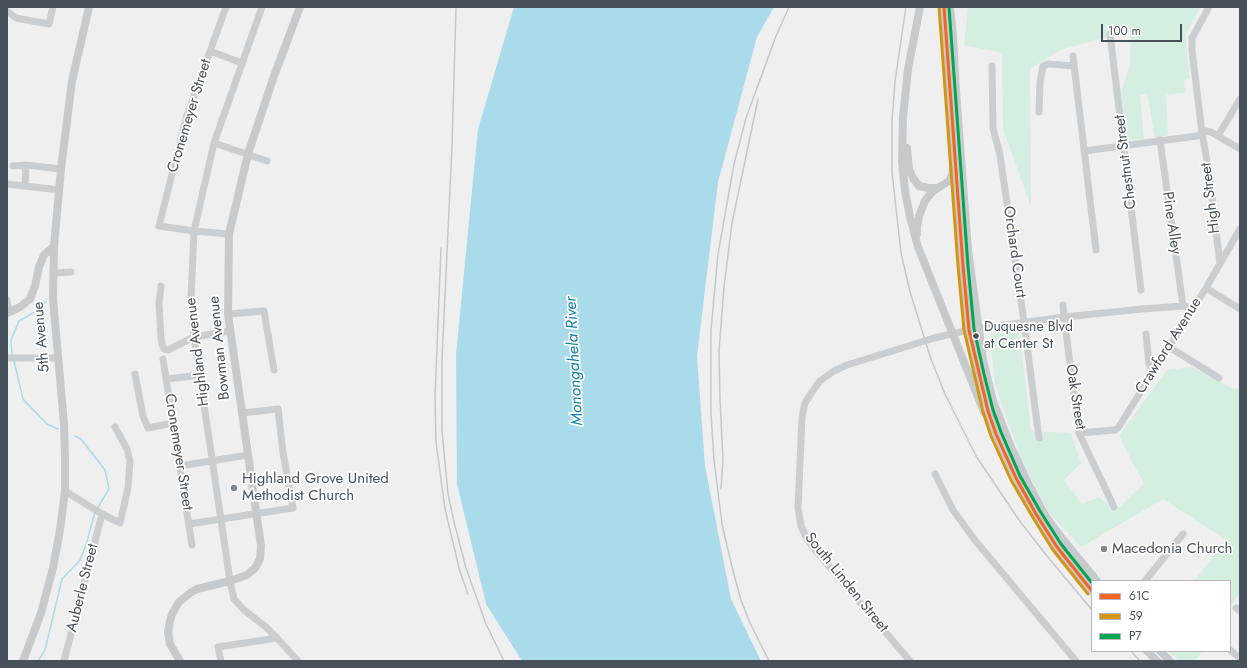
<!DOCTYPE html>
<html>
<head>
<meta charset="utf-8">
<style>
	body { margin:0 }
	#map { position:relative; width:1247px; height:668px; overflow:hidden; background:#f0efef; font-family:Jost,sans-serif }
	canvas { display:block }
	.frame { position:absolute; inset:0; border:8px solid #47515b; pointer-events:none }
	.legend { position:absolute; left:1091px; top:580px; width:140px; height:72px; box-sizing:border-box; background:#fff; border:1px solid #b5b9bd; margin:0; padding:5px 7px; list-style:none; font-size:12px; color:#47515b }
	.legend li { display:flex; align-items:center; gap:8px; height:20px }
	.legend b { width:20px; border:1px solid #b5b9bd }
	.scale { position:absolute; left:1101px; top:24px; width:81px; height:18px; box-sizing:border-box; border:2px solid #47515b; border-top:0; padding-left:5px; font-size:12px; line-height:14px; white-space:nowrap; color:#47515b; -webkit-text-stroke:3px #fff; paint-order:stroke }
</style>
</head>
<body>
<div id="map">
<canvas width="1247" height="668"></canvas>
<div class="frame"></div>
<ul class="legend">
<li><b style="height:5px;background:#f26522"></b>61C</li>
<li><b style="height:5px;background:#d49512"></b>59</li>
<li><b style="height:5px;background:#00a651"></b>P7</li>
</ul>
<div class="scale">100 m</div>
</div>
<script>
const ctx = document.querySelector('canvas').getContext('2d');
ctx.lineJoin = 'round';
function fill(path, color) {
  ctx.fillStyle = color;
  ctx.fill(path, 'evenodd');
}
function poly(rows) {
  const path = new Path2D();
  for (const r of rows) {
    path.moveTo(r[0], r[1]);
    for (let i = 2; i < r.length; i += 2) path.lineTo(r[i], r[i + 1]);
  }
  return path;
}
function stroke(path, color, width, dash) {
  ctx.strokeStyle = color;
  ctx.lineWidth = width;
  ctx.lineCap = dash ? 'butt' : 'round';
  ctx.setLineDash(dash || []);
  ctx.stroke(path);
}
function label(font, color, halo, rows, align = 'center') {
  ctx.font = font + ' Jost,sans-serif';
  ctx.lineWidth = 3.5;
  ctx.setLineDash([]);
  ctx.textBaseline = 'middle';
  ctx.strokeStyle = halo;
  ctx.fillStyle = color;
  for (const [text, x, y, turn = 0] of rows) {
    ctx.save();
    ctx.translate(x, y);
    ctx.rotate((+turn || 0) * Math.PI / 180);
    ctx.textAlign = isNaN(turn) ? turn : align;
    if (halo) ctx.strokeText(text, 0, 0);
    ctx.fillText(text, 0, 0);
    ctx.restore();
  }
}
fill(poly([
	[968,7,1201,7,1185,35,1190,79,1184,80,1185,93,1166,95,1168,135,1155,138,1147,93,1140,95,1144,139,1126,140,1121,92,1130,65,1131,31,1060,50,1030,69,1031,206,1003,129,1002,53,964,45],
	[1019,330,1031,431,1071,433,1081,463,1064,480,1082,504,1099,497,1115,511,1144,484,1119,436,1167,370,1192,367,1232,388,1240,389,1240,592,1230,608,1230,581,1194,581,1226,540,1163,499,1081,547,1048,512,1021,459,995,385,990,335],
	[1169,651,1203,651,1194,661,1179,661]
]), '#d4eedf');
fill(poly([
	[514,7,774,7,757,37,718,182,697,356,705,466,731,599,761,661,522,661,486,604,457,484,456,355,478,129]
]), '#aadbeb');
stroke(poly([
	[12,355,11,340,19,321,42,308,46,301],
	[14,361,23,399,47,424,58,429],
	[75,436,81,439,105,470,109,489,97,509],
	[38,661,45,650,62,579,80,560,86,545,95,512]
]), '#aadbeb', 1.5);
stroke(poly([
	[226,7,186,118,159,226,194,231,229,234],
	[262,7,214,143,194,231,191,299,194,337,230,581,234,599,244,610,266,627,277,638,298,661],
	[1209,7,1192,38,1192,50,1202,133,1209,172,1220,264],
	[7,11,16,18,49,24,53,7],
	[1110,34,1141,290],
	[210,51,242,63],
	[1073,56,1096,250],
	[992,66,993,128,1000,155,1024,322,1039,438],
	[1039,112,1040,82,1043,66,1048,64,1074,66],
	[1218,136,1240,99],
	[1160,140,1183,306],
	[214,143,267,161],
	[1084,151,1197,136,1206,131,1211,132,1240,149],
	[13,166,26,165,61,169],
	[7,184,59,190],
	[25,186,26,165],
	[53,273,71,272],
	[161,286,159,303,161,338,162,344,164,349,168,350,194,337,230,331],
	[1206,288,1240,309],
	[7,300,9,312],
	[1063,305,1064,317,1079,433,1114,507],
	[228,314,264,311,274,370],
	[1146,334,1149,364,1153,372],
	[934,338,969,330,1064,317,1142,309,1183,306,1193,308],
	[1169,347,1219,378],
	[889,352,847,365,834,371,820,381,812,392,805,403,802,417,798,508,801,526,807,539,817,552,910,661],
	[7,358,58,358],
	[163,359,192,545],
	[135,374,143,416,148,428,173,423],
	[167,379,200,375],
	[1079,433,1115,430,1118,428,1206,288,1240,229],
	[180,466,248,455],
	[935,474,953,510,974,539,1076,661],
	[65,491,102,514,120,523,128,488,130,461,127,449,115,427],
	[189,524,293,508,283,453,278,409,242,413],
	[1145,581,1183,534],
	[1236,608,1240,611],
	[1230,650,1240,658],
	[64,661,102,514],
	[221,661,218,647,277,638]
]), '#cbced0', 7);
stroke(poly([
	[920,7,908,69,903,117,902,162,905,191,910,217,918,247,984,412],
	[944,7,963,266,969,330,979,375,988,411,996,434,1016,478,1036,514,1057,547,1092,591],
	[950,7,953,36,956,91,968,250,983,360,993,401,1011,447,1028,483,1046,517,1061,537,1097,581],
	[907,148,909,169,913,178,919,186,929,188,938,188,949,181,952,175,953,169],
	[917,234,917,227,919,216,925,201,932,192,938,188],
	[7,313,20,307,30,299,35,286,39,267,44,255,54,246],
	[1147,651,1157,661],
	[1160,651,1170,661],
	[23,661,41,613,53,568,60,530,65,491,65,458,64,424,53,299,54,246,61,169,72,81,89,7],
	[180,661,170,644,168,632,170,621,172,614,179,602,190,593,197,589,230,581,247,575,255,568,260,559,261,546,228,314,229,234,248,154,274,76,300,7]
]), '#c7cacd', 8);
stroke(poly([
	[456,7,452,146,442,359,442,431,448,494,454,522,466,568,486,624,504,661],
	[906,7,895,81,892,121,892,172,901,253,910,292,931,359,945,394,976,456,1019,520,1047,556,1092,610],
	[441,248,435,397,436,442,445,509,460,572,468,594],
	[721,489,723,460,720,399,719,351,724,287,732,223,758,99],
	[1131,651,1140,661],
	[769,661,750,623,741,600,732,567,722,524,714,460,711,414,711,330,718,254,734,164,746,118,776,36,789,7]
]), '#c5c7c9', 1.5);
stroke(poly([
	[889,352,934,338]
]), '#cbced0', 7);
stroke(poly([
	[944,7,963,266,969,330,988,411,996,434,1016,478,1036,514,1057,547,1092,591]
]), '#f26522', 3);
stroke(poly([
	[939,7,958,266,964,330,983,412,991,436,1011,480,1032,516,1053,550,1088,594]
]), '#d49512', 3);
stroke(poly([
	[949,7,968,266,974,329,984,374,993,410,1001,432,1020,476,1040,511,1061,544,1092,583]
]), '#00a651', 3);
for (const [x, y, r, color] of [
	[976,336,3.5,"#47515b"],
	[234,488,4,"#82888f"],
	[1104,549,4,"#82888f"]
]) {
  const dot = new Path2D();
  dot.arc(x, y, r, 0, 2 * Math.PI);
  ctx.fillStyle = color;
  ctx.fill(dot);
  stroke(dot, '#fff', 1.5);
}
label('14px', '#47515b', '#fff', [
	["Duquesne Blvd",984,328],
	["at Center St",984,345]
], 'left');
label('15px', '#47515b', '#fff', [
	["Cronemeyer Street",190,116,-73],
	["Chestnut Street",1126,162,-97],
	["High Street",1211,198,-97],
	["Pine Alley",1171,223,82],
	["Orchard Court",1014,252,82],
	["5th Avenue",42,337,-95],
	["Crawford Avenue",1169,346,-58],
	["Bowman Avenue",220,348,-96],
	["Highland Avenue",198,352,-97],
	["Oak Street",1075,397,81],
	["Cronemeyer Street",178,452,81],
	["South Linden Street",846,583,51],
	["Auberle Street",83,588,-76]
]);
label('15px', '#47515b', '#fff', [
	["Highland Grove United",242,479],
	["Methodist Church",242,496],
	["Macedonia Church",1112,549]
], 'left');
label('italic 16px', '#1180a5', '#fff', [
	["Monongahela River",575,361,-93]
]);
</script>
</body>
</html>
